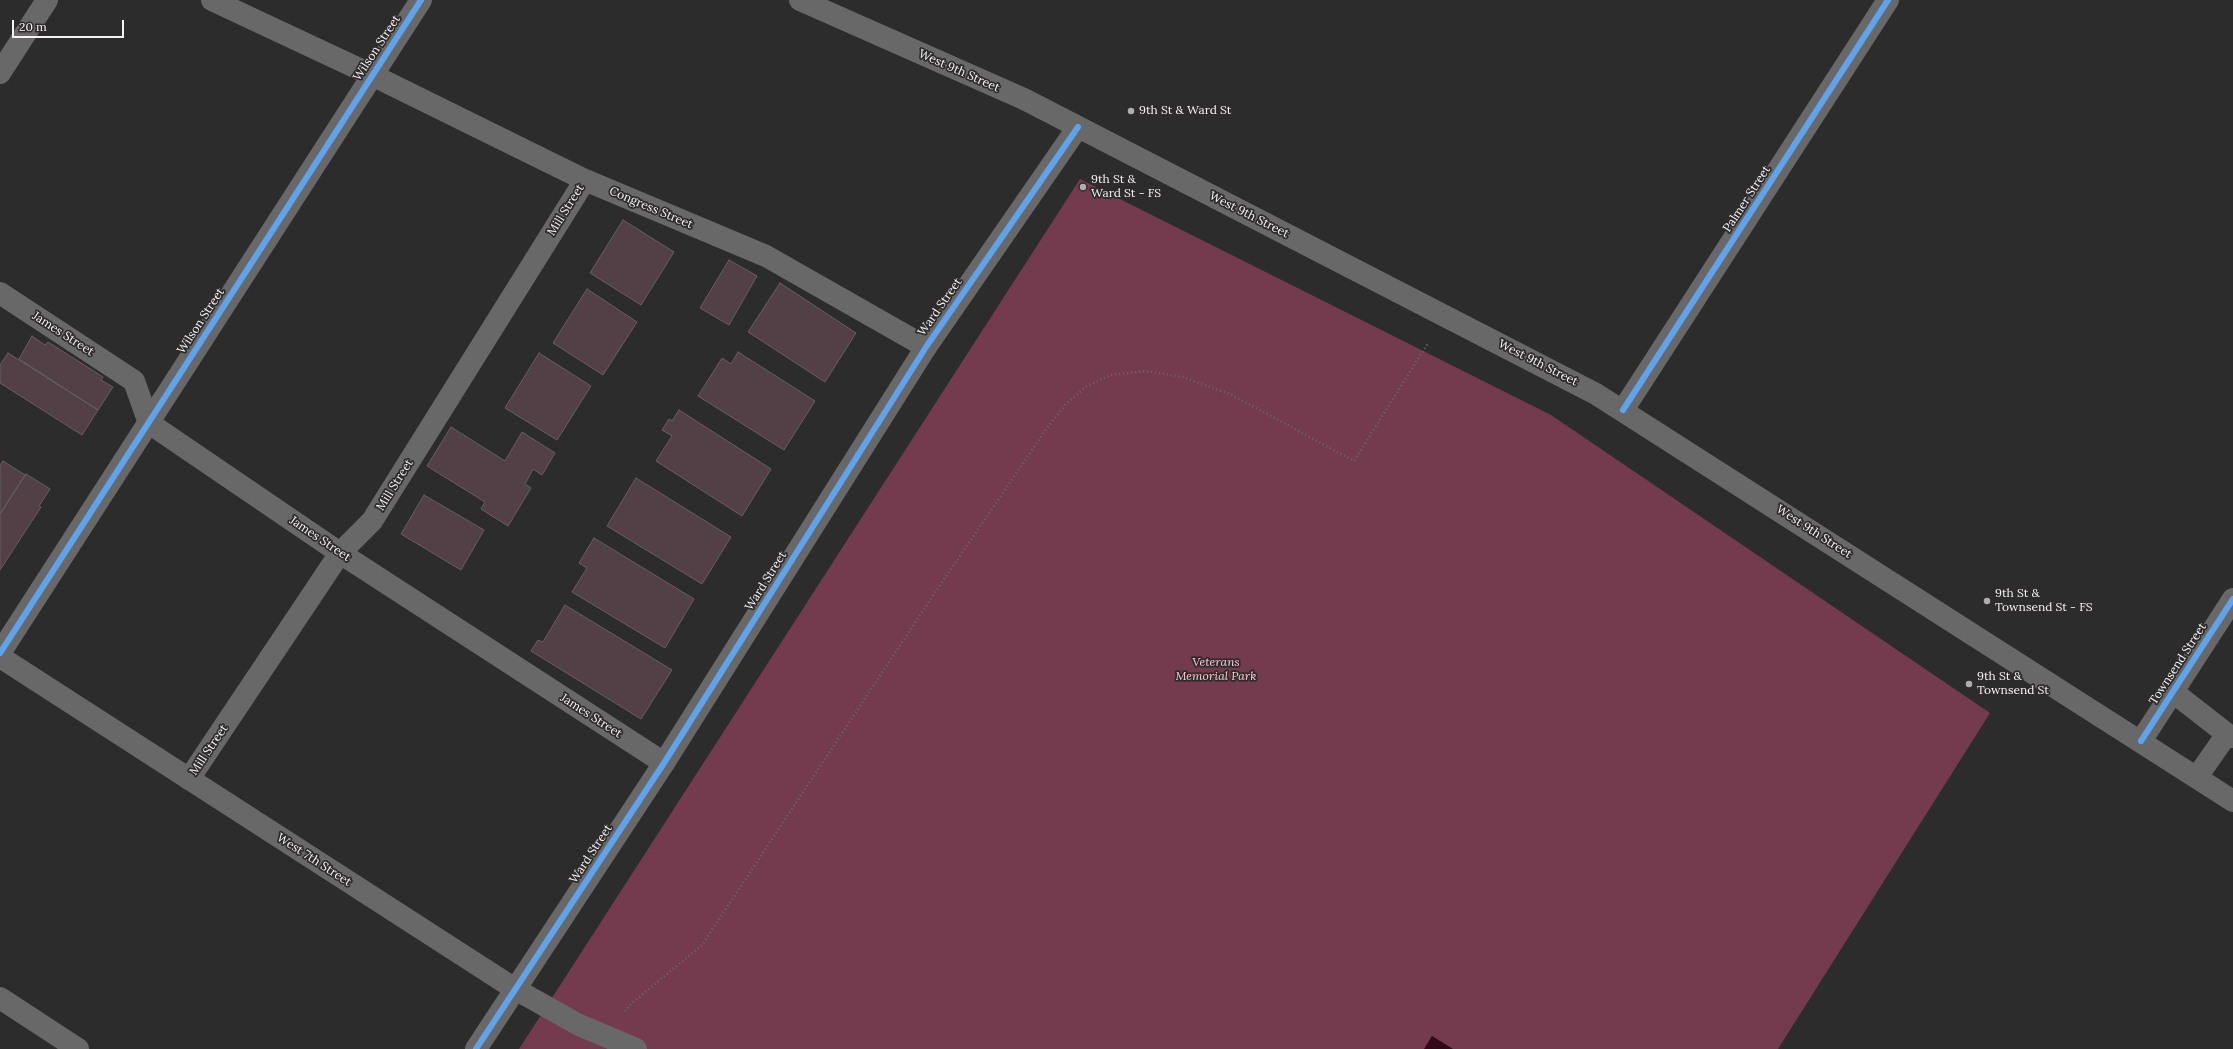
<!DOCTYPE html>
<html>
<head>
<meta charset="utf-8">
<style>
	body { margin:0 }
	#map { position:relative; width:2233px; height:1049px; overflow:hidden; background:#2d2c2c; font-family:Lora,serif }
	canvas { display:block }
	.scale { position:absolute; left:12px; top:20px; width:112px; height:18px; box-sizing:border-box; border:2px solid #f5f3f3; border-top:0; padding-left:5px; font-size:12px; line-height:14px; white-space:nowrap; color:#f5f3f3; -webkit-text-stroke:3px #2e2b2c; paint-order:stroke }
</style>
</head>
<body>
<div id="map">
<canvas width="2233" height="1049"></canvas>
<div class="scale">20 m</div>
</div>
<script>
const ctx = document.querySelector('canvas').getContext('2d');
ctx.lineJoin = 'round';
function fill(path, color) {
  ctx.fillStyle = color;
  ctx.fill(path, 'evenodd');
}
function poly(rows) {
  const path = new Path2D();
  for (const r of rows) {
    path.moveTo(r[0], r[1]);
    for (let i = 2; i < r.length; i += 2) path.lineTo(r[i], r[i + 1]);
  }
  return path;
}
function stroke(path, color, width, dash) {
  ctx.strokeStyle = color;
  ctx.lineWidth = width;
  ctx.lineCap = dash ? 'butt' : 'round';
  ctx.setLineDash(dash || []);
  ctx.stroke(path);
}
function label(font, color, halo, rows, align = 'center') {
  ctx.font = font + ' Lora,serif';
  ctx.lineWidth = 3.5;
  ctx.setLineDash([]);
  ctx.textBaseline = 'middle';
  ctx.strokeStyle = halo;
  ctx.fillStyle = color;
  for (const [text, x, y, turn = 0] of rows) {
    ctx.save();
    ctx.translate(x, y);
    ctx.rotate((+turn || 0) * Math.PI / 180);
    ctx.textAlign = isNaN(turn) ? turn : align;
    if (halo) ctx.strokeText(text, 0, 0);
    ctx.fillText(text, 0, 0);
    ctx.restore();
  }
}
fill(poly([
	[1080,179,1551,415,1990,713,1778,1049,519,1049]
]), '#733b4d');
fill(poly([
	[1432,1036,1453,1049,1424,1049]
]), '#320919');
const building = poly([
	[623,220,674,252,641,305,590,273,623,220],
	[729,260,757,276,729,325,700,308,729,260],
	[780,283,856,333,825,382,748,332,780,283],
	[587,289,637,322,603,375,553,343,587,289],
	[32,336,45,345,48,342,103,377,101,380,113,387,98,410,19,359,32,336],
	[738,352,815,401,784,450,698,396,722,358,731,364,738,352],
	[8,353,98,410,82,435,0,383,0,365,8,353],
	[539,353,591,386,557,440,505,408,539,353],
	[679,410,771,469,742,516,656,461,672,436,662,430,669,419,672,421,679,410],
	[451,427,505,461,522,432,555,453,542,475,533,469,525,484,531,488,508,526,481,509,485,502,427,466,451,427],
	[3,461,25,475,0,514,0,465,3,461],
	[26,474,50,489,39,506,41,507,0,570,0,514,26,474],
	[636,478,731,537,702,584,607,526,636,478],
	[424,495,484,530,461,570,401,534,424,495],
	[594,538,694,599,665,648,572,592,587,568,579,563,594,538],
	[565,605,672,670,641,719,531,651,538,640,543,642,565,605]
]);
fill(building, '#524046');
stroke(building, '#636162', 1);
stroke(poly([
	[625,1011,632,1003,702,945,932,597,1047,428,1066,404,1087,386,1111,375,1146,371,1183,377,1232,395,1354,461,1428,343]
]), '#6a6969', 2.5, [1, 3]);
stroke(poly([
	[212,0,372,75,585,180,766,256,926,347],
	[0,73,47,0],
	[0,293,134,381,149,423,340,553,664,763],
	[2173,692,2227,734],
	[2197,777,2227,734,2233,737],
	[189,779,340,553,372,521,585,180],
	[0,998,78,1049]
]), '#686868', 22);
stroke(poly([
	[1623,410,1888,0],
	[0,653,421,0],
	[0,657,515,989,579,1025,636,1049],
	[2141,741,2233,599],
	[476,1049,664,763,926,347,1078,127]
]), '#686868', 22);
stroke(poly([
	[800,0,1024,99,1596,394,2233,801]
]), '#696868', 22);
stroke(poly([
	[1623,410,1888,0],
	[0,653,421,0],
	[2141,741,2233,599],
	[476,1049,664,763,926,347,1078,127]
]), '#60a3ed', 6);
for (const [x, y, r, color] of [
	[1131,111,4,"#afadad"],
	[1083,187,4,"#afadad"],
	[1987,601,4,"#afadad"],
	[1969,684,4,"#afadad"]
]) {
  const dot = new Path2D();
  dot.arc(x, y, r, 0, 2 * Math.PI);
  ctx.fillStyle = color;
  ctx.fill(dot);
  stroke(dot, '#2e2b2c', 1.5);
}
label('12px', '#f5f3f3', '#2e2b2c', [
	["Wilson Street",377,48,-57],
	["West 9th Street",959,71,24],
	["Palmer Street",1747,199,-57],
	["Congress Street",651,208,23],
	["Mill Street",566,210,-58],
	["West 9th Street",1249,215,27],
	["Ward Street",940,307,-55],
	["Wilson Street",201,321,-57],
	["James Street",63,334,33],
	["West 9th Street",1538,363,27],
	["Mill Street",395,485,-58],
	["West 9th Street",1814,532,33],
	["James Street",320,539,34],
	["Ward Street",766,581,-58],
	["Townsend Street",2178,664,-57],
	["James Street",591,716,33],
	["Mill Street",209,750,-56],
	["Ward Street",591,854,-57],
	["West 7th Street",314,860,33]
]);
label('12px', '#f5f3f3', '#2e2b2c', [
	["9th St & Ward St",1139,111],
	["9th St &",1091,180],
	["Ward St - FS",1091,194],
	["9th St &",1995,594],
	["Townsend St - FS",1995,608],
	["9th St &",1977,677],
	["Townsend St",1977,691]
], 'left');
label('italic 12px', '#ffcad7', '#2e2b2c', [
	["Veterans",1216,663],
	["Memorial Park",1216,677]
]);
</script>
</body>
</html>
